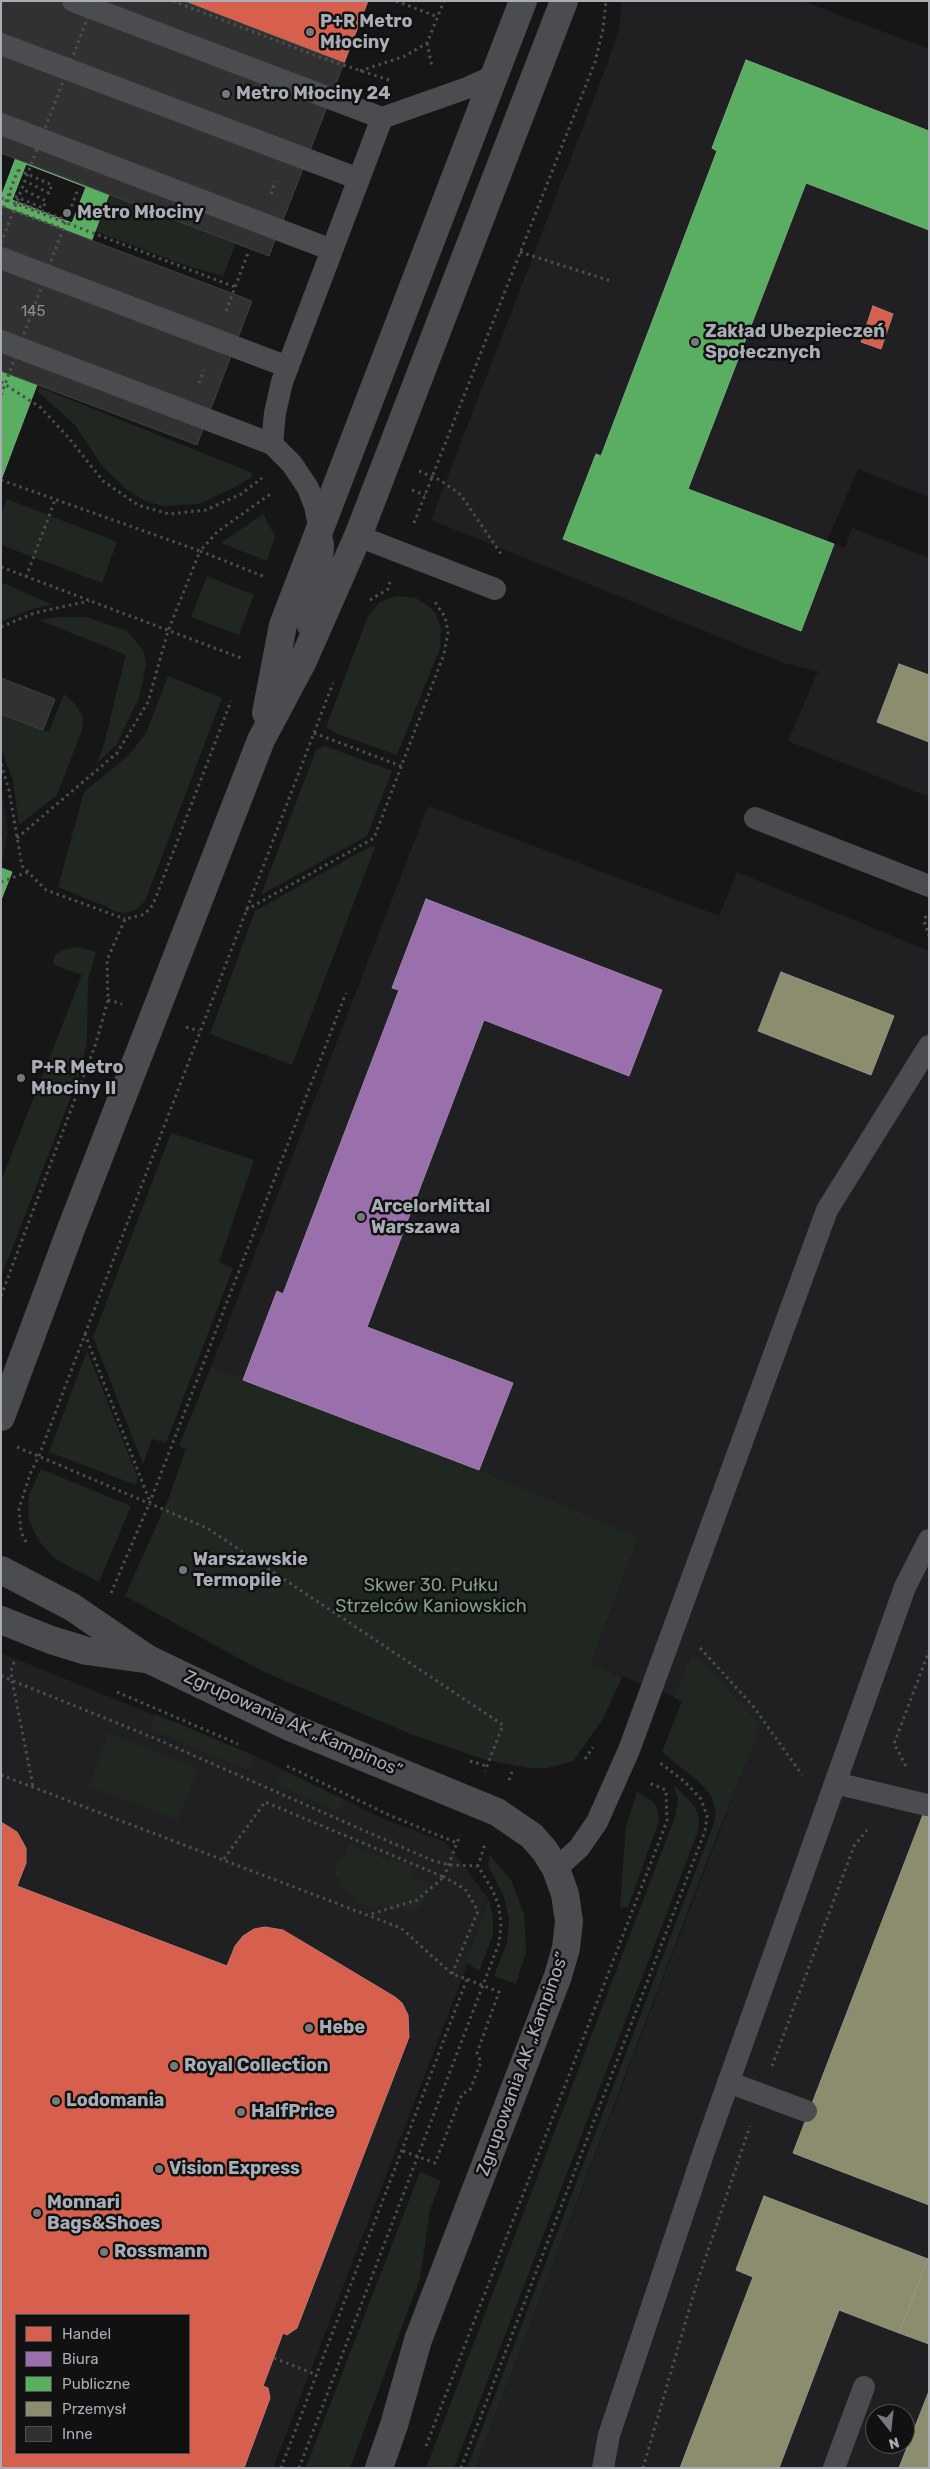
<!DOCTYPE html>
<html>
<head>
<meta charset="utf-8">
<style>
	body { margin:0 }
	#map { position:relative; width:930px; height:2469px; overflow:hidden; background:#161617; font-family:Rubik,sans-serif }
	canvas { display:block }
	.frame { position:absolute; inset:0; border:2px solid #a9adb6; pointer-events:none }
	.legend { position:absolute; left:15px; top:2314px; width:175px; height:140px; box-sizing:border-box; background:#111112; border:1px solid #4e4f54; margin:0; padding:6px 9px; list-style:none; font-size:15px; color:#a9adb6 }
	.legend li { display:flex; align-items:center; gap:10px; height:25px }
	.legend b { width:25px; border:1px solid #4e4f54 }
	.north { position:absolute; left:865px; top:2404px; width:50px; height:50px; box-sizing:border-box; background:#111112; border:1px solid #4e4f54; border-radius:50%; rotate:164deg; font-size:14px; font-weight:700; line-height:20px; text-align:center; color:#a9adb6 }
	.north::after { content:''; display:block; margin:auto; width:18px; height:22px; background:#76787e; clip-path:polygon(50% 0,100% 100%,50% 72%,0 100%) }
</style>
</head>
<body>
<div id="map">
<canvas width="930" height="2469"></canvas>
<div class="frame"></div>
<ul class="legend">
<li><b style="height:14px;background:#d6604d"></b>Handel</li>
<li><b style="height:14px;background:#9970ab"></b>Biura</li>
<li><b style="height:14px;background:#5aae61"></b>Publiczne</li>
<li><b style="height:14px;background:#8c8c6e"></b>Przemysł</li>
<li><b style="height:14px;background:#313132"></b>Inne</li>
</ul>
<div class="north">N</div>
</div>
<script>
const ctx = document.querySelector('canvas').getContext('2d');
ctx.lineJoin = 'round';
function fill(path, color) {
  ctx.fillStyle = color;
  ctx.fill(path, 'evenodd');
}
function poly(rows) {
  const path = new Path2D();
  for (const r of rows) {
    path.moveTo(r[0], r[1]);
    for (let i = 2; i < r.length; i += 2) path.lineTo(r[i], r[i + 1]);
  }
  return path;
}
function stroke(path, color, width, dash) {
  ctx.strokeStyle = color;
  ctx.lineWidth = width;
  ctx.lineCap = dash ? 'butt' : 'round';
  ctx.setLineDash(dash || []);
  ctx.stroke(path);
}
function label(font, color, halo, rows, align = 'center') {
  ctx.font = font + ' Rubik,sans-serif';
  ctx.lineWidth = 5;
  ctx.setLineDash([]);
  ctx.textBaseline = 'middle';
  ctx.strokeStyle = halo;
  ctx.fillStyle = color;
  for (const [text, x, y, turn = 0] of rows) {
    ctx.save();
    ctx.translate(x, y);
    ctx.rotate((+turn || 0) * Math.PI / 180);
    ctx.textAlign = isNaN(turn) ? turn : align;
    if (halo) ctx.strokeText(text, 0, 0);
    ctx.fillText(text, 0, 0);
    ctx.restore();
  }
}
fill(poly([
	[621,1,802,1,929,49,929,497,858,469,827,541,845,548,852,528,929,558,929,797,788,741,818,671,786,664,431,520,608,62,620,25],
	[1,782,8,830,3,860,1,860],
	[428,806,719,916,737,872,929,951,929,2468,475,2468,759,1729,591,1664,639,1537,479,1470,211,1367],
	[875,2414,905,2414,905,2444,875,2444],
	[1,1653,255,1756,386,1820,446,1842,489,1900,469,1953,468,1963,273,2468,1,2468],
	[16,2315,189,2315,189,2453,16,2453]
]), '#202022');
fill(poly([
	[109,194,236,243,223,276,184,265,95,231],
	[39,387,252,473,252,477,233,488,199,504,164,506,145,501,126,489,103,467,74,424,38,392],
	[7,499,117,542,102,583,1,545,1,514],
	[263,514,275,536,267,561,221,543],
	[207,576,254,595,239,635,191,617],
	[1,582,53,605,35,608,1,622],
	[396,596,416,598,430,607,436,614,441,629,440,648,397,755,335,733,326,727,368,616,380,602],
	[59,617,86,617,127,631,144,651,146,665,139,698,116,745,97,763,104,744,126,655,39,620],
	[168,676,222,698,145,901,136,910,125,913,113,911,107,907,58,887,84,792,129,755,146,733],
	[64,694,75,704,83,717,82,730,57,795,19,825,13,781,1,748,1,714,49,732],
	[325,746,392,771,367,836,261,895,316,750],
	[369,847,375,847,292,1065,210,1034,255,911],
	[77,947,96,952,88,980,87,1041,81,1071,1,1277,1,1181,82,975,54,965,53,960,56,954,63,950],
	[171,1133,254,1160,219,1262,233,1268,166,1443,152,1439,143,1464,93,1337],
	[87,1351,138,1478,136,1485,49,1452],
	[211,1367,479,1470,639,1537,591,1663,622,1677,603,1719,573,1761,547,1768,530,1768,486,1760,413,1735,262,1671,125,1596,168,1500,186,1449,179,1446],
	[41,1469,131,1506,99,1582,55,1559,39,1541,32,1527,28,1516,29,1495],
	[691,1656,701,1660,761,1726,714,1843,475,2468,467,2468,714,1823,716,1812,711,1795,697,1780,662,1752,682,1701,674,1698],
	[154,1714,175,1722,255,1756,247,1770,151,1729],
	[109,1733,198,1768,178,1820,88,1786],
	[287,1772,347,1801,337,1811,275,1783],
	[674,1785,694,1806,698,1813,699,1823,697,1834,454,2468,426,2468,675,1817,678,1800],
	[637,1792,652,1801,657,1807,659,1821,628,1907,620,1908,626,1827],
	[349,1844,389,1861,391,1858,407,1864,412,1868,410,1877,430,1884,421,1907,410,1911,400,1907,399,1910,393,1911,379,1905,376,1910,356,1902,356,1896,339,1886,343,1882,334,1875,339,1859,343,1861],
	[490,1855,511,1880,524,1914,526,1953,516,1984,494,1976,507,1943,509,1919,504,1897,488,1865],
	[489,1900,493,1916,493,1935,479,1971,468,1963,468,1956],
	[420,2172,441,2181,430,2210,420,2278,350,2468,306,2467]
]), '#202721');
const shops = poly([
	[185,1,368,1,344,63,185,1],
	[873,306,893,314,881,349,861,342,873,306],
	[1,1822,17,1832,26,1848,26,1863,17,1886,227,1966,235,1946,243,1936,254,1929,265,1927,283,1930,395,1997,402,2003,408,2015,409,2037,297,2328,287,2335,283,2333,263,2386,268,2388,270,2398,244,2468,1,2468,1,1822],
	[16,2315,189,2315,189,2453,16,2453,16,2315]
]);
fill(shops, '#d6604d');
stroke(shops, '#c8776c', 1);
const offices = poly([
	[426,899,662,990,629,1076,484,1020,367,1327,513,1383,479,1470,243,1380,277,1291,283,1294,399,990,392,988,426,899]
]);
fill(offices, '#9970ab');
stroke(offices, '#9e82ae', 1);
const public = poly([
	[75,1,182,1,1,480,1,197,75,1],
	[746,60,929,131,929,230,806,183,688,489,834,544,801,631,563,539,596,454,601,456,717,151,712,148,746,60],
	[26,164,86,187,72,223,12,200,26,164],
	[1,868,12,872,1,900,1,868]
]);
fill(public, '#5aae61');
stroke(public, '#72ae7a', 1);
const industry = poly([
	[899,664,929,675,929,742,877,722,899,664],
	[781,972,894,1016,871,1075,758,1031,781,972],
	[929,1799,929,2205,793,2153,929,1799],
	[764,2196,928,2259,899,2333,839,2310,779,2468,680,2468,753,2277,736,2270,764,2196],
	[928,2259,929,2260,929,2344,899,2333,928,2259],
	[929,2391,929,2468,899,2468,929,2391]
]);
fill(industry, '#8c8c6e');
stroke(industry, '#959684', 1);
const building = poly([
	[1,1,183,1,344,63,269,256,1,153,1,1],
	[1,206,252,301,197,445,1,371,1,206],
	[1,678,55,699,43,730,1,714,1,678]
]);
fill(building, '#313132');
stroke(building, '#3f4043', 1);
stroke(poly([
	[173,1,322,58,389,80],
	[396,1,438,17],
	[427,43,432,67],
	[360,71,405,56,427,43,444,1],
	[18,170,52,185,49,193,25,181],
	[9,194,43,208,46,201,22,189],
	[271,194,275,181],
	[1,198,235,287],
	[17,202,66,220],
	[14,211,63,229],
	[1,214,18,170],
	[520,252,611,281],
	[226,311,248,253],
	[1,382,40,407,68,437,103,481,138,505,169,514,206,510,241,494,262,478],
	[199,383,204,370],
	[419,471,440,480,461,495,503,557],
	[1,480,200,551,217,532,272,493],
	[412,490,425,495],
	[414,523,595,62,603,29,606,1],
	[1,567,241,658],
	[26,577,55,500],
	[370,600,388,589,390,582],
	[1,627,34,613,89,601],
	[314,733,401,766],
	[1,764,9,790,22,866,46,890,125,919],
	[17,838,117,753,148,702,168,631,200,551,265,577],
	[1,882,28,872],
	[246,910,374,838,444,654,448,632,445,617,435,602],
	[926,916,924,921,929,936],
	[108,1000,122,1004],
	[186,1027,199,1031],
	[1,1296,96,1043,108,1000,107,960,125,919,142,915,150,909,154,902,231,701],
	[85,1334,333,683],
	[17,1447,207,1528,503,1725,485,1771],
	[26,1542,21,1532,19,1509,30,1474,39,1456,85,1334,150,1502],
	[111,1593,150,1502,346,993],
	[700,1648,753,1706,802,1775],
	[14,1662,11,1671,12,1680,33,1786],
	[1,1676,154,1738,431,1860,449,1865,478,1866],
	[117,1692,238,1744],
	[585,1759,593,1747],
	[470,1761,486,1766],
	[287,1766,389,1815,457,1843],
	[906,1766,894,1744,929,1651],
	[1,1775,401,1928,452,1974,467,1979,281,2468],
	[509,1780,512,1772],
	[224,1859,265,1802,444,1877,417,1900,368,1915],
	[452,1974,478,1911,465,1889,444,1877,460,1835],
	[772,2066,854,1846,867,1830],
	[403,2151,435,2163,462,2094,470,2090,481,2062,477,2053,499,1992,467,1979],
	[274,2358,317,2375],
	[426,2446,667,1821,666,1790,649,1783],
	[299,2468,499,1943,501,1926,499,1907,493,1891,478,1866,485,1844],
	[461,2468,705,1831,707,1816,701,1799,685,1782,659,1762],
	[643,2468,696,2286,750,2126]
]), '#4c4e50', 3, [2.5, 4]);
stroke(poly([
	[73,1,382,118,467,88,496,75],
	[1,44,359,179],
	[1,124,332,250],
	[1,258,288,367],
	[1,341,272,444,292,464,308,488,315,506,323,545,321,581,308,626],
	[272,444,275,413,282,382,382,118],
	[358,536,495,589],
	[755,818,929,886],
	[835,1783,927,1805],
	[556,1869,579,1848,597,1822,629,1750,827,1210,929,1046],
	[728,2082,806,2111],
	[603,2468,609,2435,705,2148,905,1587,929,1540],
	[834,2468,864,2387]
]), '#4b4c4f', 22);
stroke(poly([
	[266,713,283,625,523,1],
	[1,1417,71,1229,261,740,302,663,358,536,564,1],
	[1,1570,72,1607,148,1659,290,1727,497,1812,532,1836,545,1851,556,1869,565,1894,569,1921,566,1948,558,1976,418,2340,394,2425,379,2468],
	[1,1620,51,1640,87,1651,144,1659]
]), '#4b4c4f', 28);
stroke(poly([
	[1,243,94,1],
	[1,395,78,189]
]), '#4c4e50', 3, [2.5, 4]);
for (const [x, y, r, color] of [
	[310,32,5,"#76787e"],
	[226,94,5,"#76787e"],
	[67,213,5,"#76787e"],
	[695,342,5,"#76787e"],
	[21,1078,5,"#76787e"],
	[361,1217,5,"#76787e"],
	[183,1570,5,"#76787e"],
	[309,2028,5,"#76787e"],
	[174,2066,5,"#76787e"],
	[56,2101,5,"#76787e"],
	[241,2112,5,"#76787e"],
	[159,2169,5,"#76787e"],
	[37,2213,5,"#76787e"],
	[104,2252,5,"#76787e"]
]) {
  const dot = new Path2D();
  dot.arc(x, y, r, 0, 2 * Math.PI);
  ctx.fillStyle = color;
  ctx.fill(dot);
  stroke(dot, '#111112', 2);
}
label('15px', '#8b8e95', null, [
	["145",33,312]
]);
label('bold 18px', '#a9adb6', '#111112', [
	["P+R Metro",320,22],
	["Młociny",320,43],
	["Metro Młociny 24",236,94],
	["Metro Młociny",77,213],
	["Zakład Ubezpieczeń",705,332],
	["Społecznych",705,353],
	["P+R Metro",31,1068],
	["Młociny II",31,1089],
	["ArcelorMittal",371,1207],
	["Warszawa",371,1228],
	["Warszawskie",193,1560],
	["Termopile",193,1581],
	["Hebe",319,2028],
	["Royal Collection",184,2066],
	["Lodomania",66,2101],
	["HalfPrice",251,2112],
	["Vision Express",169,2169],
	["Monnari",47,2203],
	["Bags&Shoes",47,2224],
	["Rossmann",114,2252]
], 'left');
label('18px', '#839f85', '#111112', [
	["Skwer 30. Pułku",431,1586],
	["Strzelców Kaniowskich",431,1607]
]);
label('18px', '#a9adb6', '#111112', [
	["Zgrupowania AK „Kampinos”",293,1724,24],
	["Zgrupowania AK „Kampinos”",523,2064,-70]
]);
</script>
</body>
</html>
